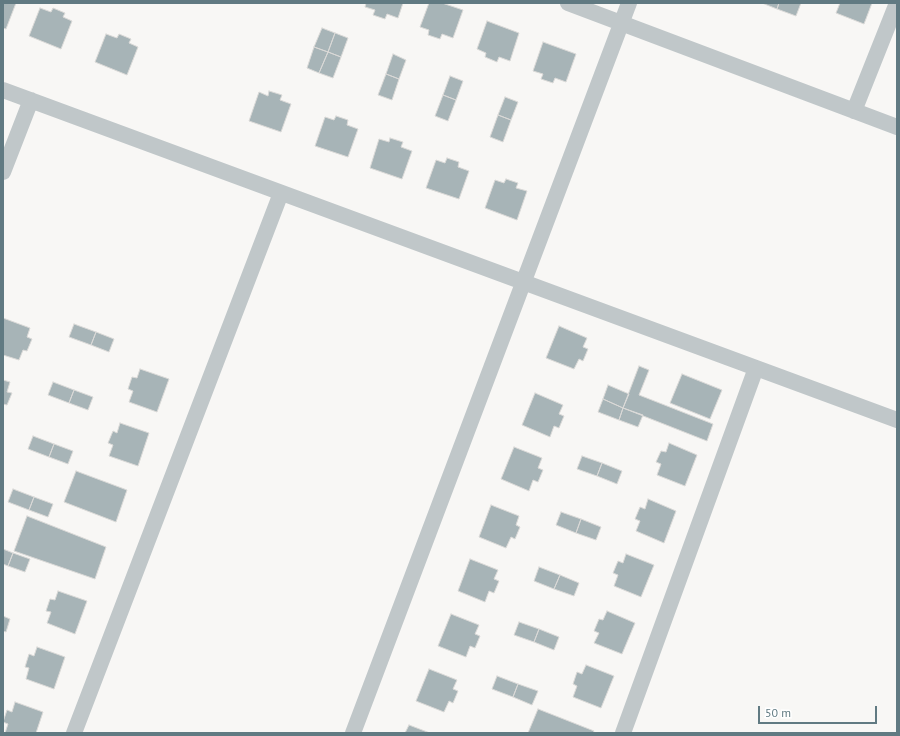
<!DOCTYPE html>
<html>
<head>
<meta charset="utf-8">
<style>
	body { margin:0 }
	#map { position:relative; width:900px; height:736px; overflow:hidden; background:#f8f7f5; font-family:"PT Sans",sans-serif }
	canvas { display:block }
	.frame { position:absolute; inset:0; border:4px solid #617a82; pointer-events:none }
	.scale { position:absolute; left:758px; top:706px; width:119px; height:18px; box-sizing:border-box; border:2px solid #617a82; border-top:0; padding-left:5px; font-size:12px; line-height:14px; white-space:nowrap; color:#617a82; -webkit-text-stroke:3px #fff; paint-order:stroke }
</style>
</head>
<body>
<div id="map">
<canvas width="900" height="736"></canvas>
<div class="frame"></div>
<div class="scale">50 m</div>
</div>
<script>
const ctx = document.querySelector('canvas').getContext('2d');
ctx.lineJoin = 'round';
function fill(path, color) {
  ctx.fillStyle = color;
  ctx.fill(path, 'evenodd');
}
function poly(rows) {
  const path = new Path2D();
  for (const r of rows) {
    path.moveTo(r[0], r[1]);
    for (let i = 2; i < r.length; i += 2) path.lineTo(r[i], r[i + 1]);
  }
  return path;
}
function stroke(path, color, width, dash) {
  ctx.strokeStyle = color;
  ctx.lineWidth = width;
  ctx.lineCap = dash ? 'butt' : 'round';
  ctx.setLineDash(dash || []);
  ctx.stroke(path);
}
const building = poly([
	[3,3,16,3,6,29,3,28,3,3],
	[366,3,403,3,398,18,387,14,385,19,373,15,375,10,365,7,366,3],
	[429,3,442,3,463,10,453,38,442,34,440,39,428,35,429,30,420,27,429,3],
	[762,3,779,3,777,9,762,3],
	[779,3,801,3,796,16,777,9,779,3],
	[840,3,872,3,864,24,836,13,840,3],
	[40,8,51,12,53,8,65,13,63,17,72,21,61,49,29,36,40,8],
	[487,21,519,33,510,61,499,57,497,62,485,57,486,53,477,49,487,21],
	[322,28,335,33,328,52,314,47,322,28],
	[335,33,348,38,341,57,328,52,335,33],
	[106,34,117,38,119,34,131,39,129,43,138,47,127,75,95,62,106,34],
	[543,42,576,54,566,82,555,78,553,83,541,79,543,74,533,71,543,42],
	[314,47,328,52,319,73,307,68,314,47],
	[328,52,341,57,333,78,319,73,328,52],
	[393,54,406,60,399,79,386,74,393,54],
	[386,74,399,79,392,100,378,95,386,74],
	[450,76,463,81,456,100,443,95,450,76],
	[269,91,282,95,280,100,291,104,281,132,249,121,259,92,268,96,269,91],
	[443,95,456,100,448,121,435,116,443,95],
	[505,97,518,102,511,120,498,115,505,97],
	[498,115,511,120,503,142,490,137,498,115],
	[336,116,348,120,347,125,358,129,348,157,315,146,325,117,334,120,336,116],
	[390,138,403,142,401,147,412,151,402,179,370,168,379,139,389,142,390,138],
	[447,158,459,162,458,167,469,171,459,199,426,188,436,160,445,163,447,158],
	[506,179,518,183,516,188,527,191,517,220,485,208,495,180,504,183,506,179],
	[3,318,30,328,27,337,32,339,27,351,23,350,19,360,3,355,3,318],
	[74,324,96,332,91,345,69,337,74,324],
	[559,326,587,338,583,347,588,349,583,361,579,359,574,369,546,358,559,326],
	[96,332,114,339,109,352,91,345,96,332],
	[639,366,649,370,639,395,713,424,707,441,623,408,639,366],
	[140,369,169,379,157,412,129,402,133,391,128,389,132,377,137,378,140,369],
	[682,374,722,390,710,419,670,403,682,374],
	[3,380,10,382,7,392,12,393,7,405,3,404,3,380],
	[53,382,74,390,69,403,48,395,53,382],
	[608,385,629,394,623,408,603,399,608,385],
	[74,390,93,397,88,410,69,403,74,390],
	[535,393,563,405,559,414,564,416,559,428,554,426,550,437,522,425,535,393],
	[603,399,623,408,619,420,598,412,603,399],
	[623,408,643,415,638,427,619,420,623,408],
	[120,423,149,433,138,466,109,456,113,445,108,443,113,431,117,433,120,423],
	[33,436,54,444,49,457,28,449,33,436],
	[669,443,697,455,685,486,657,475,661,464,656,462,661,451,666,452,669,443],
	[54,444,73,451,68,464,49,457,54,444],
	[514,447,542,458,538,468,543,470,538,482,533,480,529,491,501,479,514,447],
	[582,456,602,463,597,476,577,469,582,456],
	[602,463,622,471,617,484,597,476,602,463],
	[76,471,127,490,116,522,64,502,76,471],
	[13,489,34,497,29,510,8,502,13,489],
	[34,497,53,504,48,517,29,510,34,497],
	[648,499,676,511,664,543,636,531,640,521,635,519,640,507,645,509,648,499],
	[491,505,519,516,516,525,520,527,515,539,511,537,506,548,479,537,491,505],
	[561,512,581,519,576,533,556,525,561,512],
	[27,516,106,547,95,579,14,551,27,516],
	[581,519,601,527,596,540,576,533,581,519],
	[3,549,13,553,8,566,3,564,3,549],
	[13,553,30,559,25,572,8,566,13,553],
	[626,554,654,565,641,597,614,586,618,575,613,573,618,561,623,563,626,554],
	[470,559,498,570,494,579,499,581,494,593,489,591,485,602,458,591,470,559],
	[539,567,560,575,554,589,534,581,539,567],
	[560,575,579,583,574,596,554,589,560,575],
	[58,591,87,601,75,634,47,623,51,612,46,611,50,599,55,600,58,591],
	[607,611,635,623,622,654,594,643,599,633,594,631,599,619,603,620,607,611],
	[451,614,479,625,475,634,480,636,475,648,470,646,466,657,438,646,451,614],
	[3,616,10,619,6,632,3,631,3,616],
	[519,622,539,629,534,642,514,635,519,622],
	[539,629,559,637,554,650,534,642,539,629],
	[37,647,65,657,54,689,26,679,29,668,25,667,29,654,34,656,37,647],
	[586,665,614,676,601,708,573,697,577,686,573,684,577,672,582,674,586,665],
	[429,669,457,680,453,689,458,691,453,703,449,701,444,712,416,701,429,669],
	[497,676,518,684,513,697,492,689,497,676],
	[518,684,538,691,532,705,513,697,518,684],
	[15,702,43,712,36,733,5,733,8,724,3,722,7,710,12,712,15,702],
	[538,709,594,731,593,733,528,733,538,709],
	[409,725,430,733,405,733,409,725]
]);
fill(building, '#a7b4b7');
stroke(building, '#dad9d7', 1);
stroke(poly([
	[568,3,897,127],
	[3,90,897,420],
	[854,111,897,3],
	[3,172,31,100],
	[74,733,281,193],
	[353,733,629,3],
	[623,733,756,368]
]), '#c0c7c9', 16);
</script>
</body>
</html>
